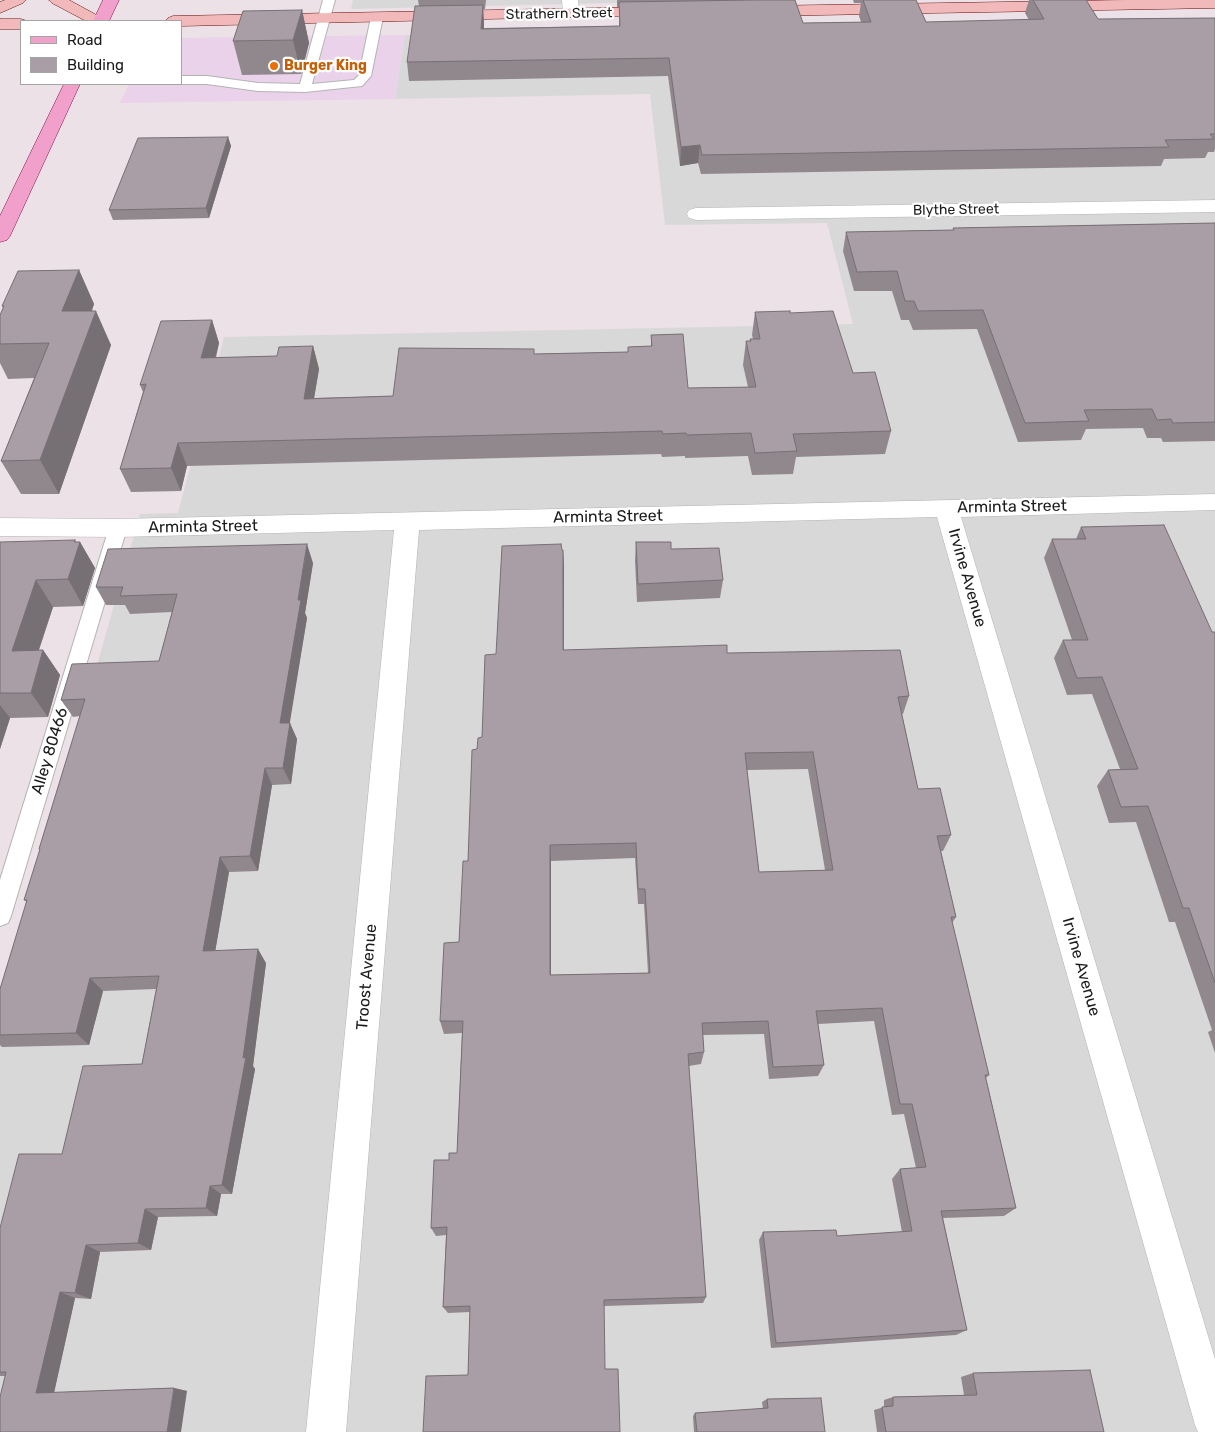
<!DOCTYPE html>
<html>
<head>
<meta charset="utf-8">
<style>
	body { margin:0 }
	#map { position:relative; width:1215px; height:1432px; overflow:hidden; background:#ebe1e6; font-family:Rubik,sans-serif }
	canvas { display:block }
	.legend { position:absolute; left:20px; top:20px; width:162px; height:65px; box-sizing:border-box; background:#fff; border:1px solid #a4a4a4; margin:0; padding:6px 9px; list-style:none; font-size:15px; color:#1b1b1b }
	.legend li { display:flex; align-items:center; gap:10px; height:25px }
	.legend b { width:25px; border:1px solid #a4a4a4 }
</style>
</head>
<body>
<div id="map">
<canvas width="1215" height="1432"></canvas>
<ul class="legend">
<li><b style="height:6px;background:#f1a0cb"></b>Road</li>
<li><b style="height:14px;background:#a99ea5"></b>Building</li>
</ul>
</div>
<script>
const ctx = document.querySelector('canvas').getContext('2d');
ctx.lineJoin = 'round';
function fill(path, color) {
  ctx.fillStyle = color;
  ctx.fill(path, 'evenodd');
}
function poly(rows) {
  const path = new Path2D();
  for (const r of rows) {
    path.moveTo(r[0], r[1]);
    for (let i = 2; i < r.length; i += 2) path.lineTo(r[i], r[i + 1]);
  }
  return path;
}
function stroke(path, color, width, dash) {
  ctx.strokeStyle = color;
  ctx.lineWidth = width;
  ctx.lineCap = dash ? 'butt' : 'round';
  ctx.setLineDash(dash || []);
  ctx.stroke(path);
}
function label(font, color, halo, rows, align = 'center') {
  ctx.font = font + ' Rubik,sans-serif';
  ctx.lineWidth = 4.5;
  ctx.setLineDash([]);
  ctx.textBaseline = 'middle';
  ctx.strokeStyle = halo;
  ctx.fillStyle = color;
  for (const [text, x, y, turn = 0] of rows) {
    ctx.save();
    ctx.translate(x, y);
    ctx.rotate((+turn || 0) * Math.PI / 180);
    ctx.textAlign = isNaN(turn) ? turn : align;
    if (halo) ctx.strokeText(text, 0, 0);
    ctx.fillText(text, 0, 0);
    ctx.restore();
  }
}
fill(poly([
	[353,0,746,0,351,9],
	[1215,25,1215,1432,0,1432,0,1006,140,514,178,513,224,337,853,324,827,223,665,225,650,94,395,99,405,35]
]), '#d9d8d9');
fill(poly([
	[405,35,395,99,120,103,129,84,181,84,181,38]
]), '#ead2eb');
const lane = poly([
	[323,0,335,0,312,84,354,80,359,75,371,17,377,14,383,17,371,76,362,86,305,92,258,91,207,84,181,84,181,76,207,76,258,83,300,84,323,0],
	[118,522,124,523,127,528,11,916,8,923,0,926,0,880,109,528,112,523,118,522]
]);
const street = poly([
	[562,0,578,0,579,13,576,16,566,16,563,13,562,0],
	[1215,200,1215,212,696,220,689,218,687,214,689,210,696,208,1215,200],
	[1215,494,1215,510,961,517,1215,1359,1215,1432,1198,1432,1195,1425,937,517,419,530,346,1432,306,1432,394,530,118,537,0,536,0,518,118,519,1215,494]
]);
const secondary = poly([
	[5,0,26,0,23,3,0,13,0,2,5,0],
	[49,0,69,0,102,18,105,21,86,21,52,3,49,0],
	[1126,0,1215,0,1215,8,762,16,757,14,754,11,757,8,762,6,1126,0],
	[656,7,661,9,664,12,661,15,181,26,181,21,165,21,168,18,173,16,656,7],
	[0,19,21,19,27,21,21,21,21,29,0,29,0,19]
]);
const primary = poly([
	[103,0,119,0,109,21,93,21,103,0],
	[64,84,80,84,10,236,7,240,0,242,0,216,64,84]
]);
stroke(lane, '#b4b4b4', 2);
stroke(street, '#b4b4b4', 1);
stroke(secondary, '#65110f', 1);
stroke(primary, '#830f40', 1);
fill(lane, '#fff');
fill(street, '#fff');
fill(secondary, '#f2b9bb');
fill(primary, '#f1a0cb');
fill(poly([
	[418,0,486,0,485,9,483,9,484,28,619,26,619,7,617,7,617,0,795,0,803,23,861,22,859,16,861,3,854,3,853,0,916,0,926,22,1029,20,1025,13,1029,0,1086,0,1098,19,1215,18,1215,149,1214,152,1208,152,1205,158,1164,159,1161,166,701,174,698,163,680,166,668,76,409,81,407,62,419,6],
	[302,10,309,43,301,74,242,75,233,41],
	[228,137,231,146,209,218,113,220,109,210],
	[1215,223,1215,441,1163,442,1161,438,1147,438,1143,428,1086,429,1081,440,1018,442,977,329,913,330,909,320,901,320,892,291,854,291,843,251,846,232,953,230,953,228],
	[79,270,94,304,92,311,111,345,59,494,21,494,1,461,34,378,8,379,0,363,0,315,3,308,2,306],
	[755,312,790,313,853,373,891,431,885,454,796,457,793,474,752,475,748,456,685,458,685,456,662,457,661,454,187,466,181,491,131,492,120,469,143,392,140,385,212,320,219,343,216,358,277,356,313,346,319,369,314,398,393,396,535,354,628,352,628,347,651,346,651,335,688,388,748,387,743,365,746,341,750,341,750,339,753,339,752,335],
	[1081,527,1212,632,1215,632,1215,1053,1208,1032,1212,1030,1175,922,1169,922,1136,822,1109,823,1097,786,1108,770,1120,769,1092,694,1067,695,1054,658,1063,640,1072,640,1044,558,1052,539,1076,539],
	[0,542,80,542,95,568,83,606,53,607,39,650,43,650,60,675,48,717,10,718,0,749],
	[636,542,671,549,723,580,720,598,637,602,635,561],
	[562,550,563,550,564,569,564,650,727,653,909,696,903,714,902,714,918,789,951,835,943,851,941,851,956,917,952,923,989,1075,986,1078,1016,1208,1004,1216,943,1218,967,1330,956,1335,771,1348,759,1240,763,1232,837,1236,902,1232,892,1179,900,1169,916,1168,904,1114,892,1115,874,1021,818,1024,824,1065,818,1076,769,1079,764,1034,703,1035,704,1052,701,1064,689,1066,706,1297,703,1303,604,1306,468,1375,470,1312,448,1313,443,1307,446,1235,436,1236,431,1228,449,1160,457,1153,462,1033,444,1034,440,1021,459,942,468,861,477,749,482,737,496,654],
	[808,769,825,870,759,872,747,770],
	[635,858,638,904,644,904,648,973,551,975,551,861],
	[313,563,305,613,307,618,289,723,297,739,291,784,272,785,258,871,229,872,215,951,266,963,253,1066,255,1069,232,1194,221,1194,217,1216,158,1217,151,1250,100,1252,91,1299,75,1298,54,1393,174,1388,187,1391,0,1432,5,1376,0,1376,0,1228,62,1154,142,1064,156,989,103,991,89,1045,2,1047,0,1045,0,989,27,902,24,900,40,850,39,849,80,716,73,717,61,700,159,661,172,612,130,614,125,605,106,605,96,587],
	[973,1373,1104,1432,877,1432,874,1410,884,1407,884,1400,893,1397,964,1395,961,1377],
	[767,1399,825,1432,694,1432,693,1416,695,1413,763,1409,762,1402]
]), '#91888e');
fill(poly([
	[483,5,484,23,483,47,481,29],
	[302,10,309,43,301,74,293,40],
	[228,137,231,146,209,218,206,208],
	[700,145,698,163,680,166,681,147],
	[79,270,94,304,78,346,62,311],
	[96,311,111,345,59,494,40,460],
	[212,320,219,343,209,381,201,358],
	[313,346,319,369,310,422,304,399],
	[178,443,187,466,181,491,171,468],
	[75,540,78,547,80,542,95,568,83,606,68,579],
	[307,544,313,563,305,613,307,618,287,740,280,723],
	[563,550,564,569,563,668],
	[36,580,53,607,30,676,12,651],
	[43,650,60,675,48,717,31,693],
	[0,705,10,718,0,749],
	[290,723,297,739,291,784,283,768],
	[265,768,272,785,258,871,250,856],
	[550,845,551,861,551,988,550,975],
	[220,857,229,872,213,964,203,951],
	[258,949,266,963,253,1066,255,1069,232,1194,222,1185,243,1058],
	[90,978,103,991,89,1045,76,1033],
	[210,1186,221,1194,217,1216,206,1208],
	[145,1209,158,1217,151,1250,138,1243],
	[86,1245,100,1252,91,1299,75,1293],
	[60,1292,75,1298,53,1397,36,1393],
	[174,1388,187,1391,181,1432,167,1432]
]), '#766f74');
const building = poly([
	[752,0,795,0,803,23,871,22,863,0,916,0,926,22,1044,19,1033,0,1086,0,1098,19,1215,18,1215,134,1210,134,1214,139,1165,140,1169,147,702,155,700,145,681,147,669,58,407,62,415,6,483,5,481,29,620,26,619,2,752,0],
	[302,10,293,40,233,41,243,11,302,10],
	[228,137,206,208,109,210,138,138,228,137],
	[1215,223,1215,422,1173,423,1171,419,1157,420,1152,409,1084,410,1089,421,1025,423,983,310,918,311,914,301,905,301,897,271,857,272,846,232,954,230,953,228,1215,223],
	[79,270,62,311,96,311,40,460,1,461,49,343,0,344,0,315,4,306,2,306,18,271,79,270],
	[790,311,790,313,833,311,853,373,875,372,891,431,793,434,797,451,755,453,751,433,687,435,686,433,663,434,662,431,178,443,171,468,120,469,146,384,140,385,161,321,212,320,201,358,277,356,279,347,313,346,304,399,393,396,399,348,534,349,534,354,628,352,628,347,652,346,651,335,683,334,688,388,756,387,746,341,751,341,750,339,760,339,755,312,790,311],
	[1164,525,1212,632,1215,632,1215,983,1189,908,1183,908,1148,806,1121,807,1108,770,1138,769,1102,677,1077,678,1063,640,1088,640,1052,539,1086,539,1081,527,1164,525],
	[75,540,74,542,80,542,68,579,36,580,12,651,43,650,31,693,0,693,0,542,75,540],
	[636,542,671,542,671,549,719,548,723,580,638,584,636,542],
	[307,544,298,600,301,600,280,723,290,723,283,768,265,768,250,856,220,857,203,951,258,949,243,1058,246,1057,222,1185,210,1186,206,1208,145,1209,138,1243,86,1245,75,1293,60,1292,36,1393,174,1388,167,1432,0,1432,0,1397,6,1372,0,1372,0,1228,19,1154,62,1154,83,1066,142,1064,159,976,90,978,76,1033,0,1035,0,989,27,900,24,900,40,849,39,849,85,699,61,700,72,664,159,661,177,594,120,596,123,587,96,587,108,549,307,544],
	[561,544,562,550,563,550,563,650,727,645,727,653,900,650,909,696,898,697,918,789,940,788,951,835,937,836,956,917,951,917,989,1075,985,1075,1016,1208,941,1211,967,1330,776,1343,763,1232,836,1230,837,1236,912,1231,900,1169,926,1167,912,1104,900,1104,882,1008,816,1011,824,1065,773,1067,768,1021,702,1023,704,1052,688,1054,706,1297,604,1300,605,1369,618,1369,620,1432,423,1432,426,1376,468,1375,470,1306,443,1307,447,1227,431,1228,434,1160,449,1160,449,1153,457,1153,463,1021,440,1021,444,943,459,942,463,861,468,861,472,750,477,749,478,738,482,737,485,655,496,654,502,546,561,544],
	[813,752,833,870,759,872,745,753,813,752],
	[636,843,638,889,645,889,650,973,550,975,550,845,636,843],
	[1090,1370,1104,1432,886,1432,882,1407,893,1406,893,1397,977,1395,973,1373,1090,1370],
	[821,1398,825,1432,697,1432,695,1413,768,1408,767,1399,821,1398]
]);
fill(building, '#a99ea5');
stroke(building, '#766f74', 1);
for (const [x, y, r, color] of [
	[274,66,5,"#e8710a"]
]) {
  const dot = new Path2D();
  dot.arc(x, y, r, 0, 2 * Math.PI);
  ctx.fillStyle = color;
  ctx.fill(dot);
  stroke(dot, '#fff', 2);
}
label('14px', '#1b1b1b', '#fff', [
	["Strathern Street",559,14,-1],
	["Blythe Street",956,210,-1]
]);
label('bold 14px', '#c56008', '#fff', [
	["Burger King",284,66]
], 'left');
label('16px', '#1b1b1b', '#fff', [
	["Arminta Street",1012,507,-1],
	["Arminta Street",608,517,-1],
	["Arminta Street",203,527,-1],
	["Irvine Avenue",967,578,74],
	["Alley 80466",50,751,-73],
	["Irvine Avenue",1081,967,74],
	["Troost Avenue",367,977,-85]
]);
</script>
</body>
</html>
